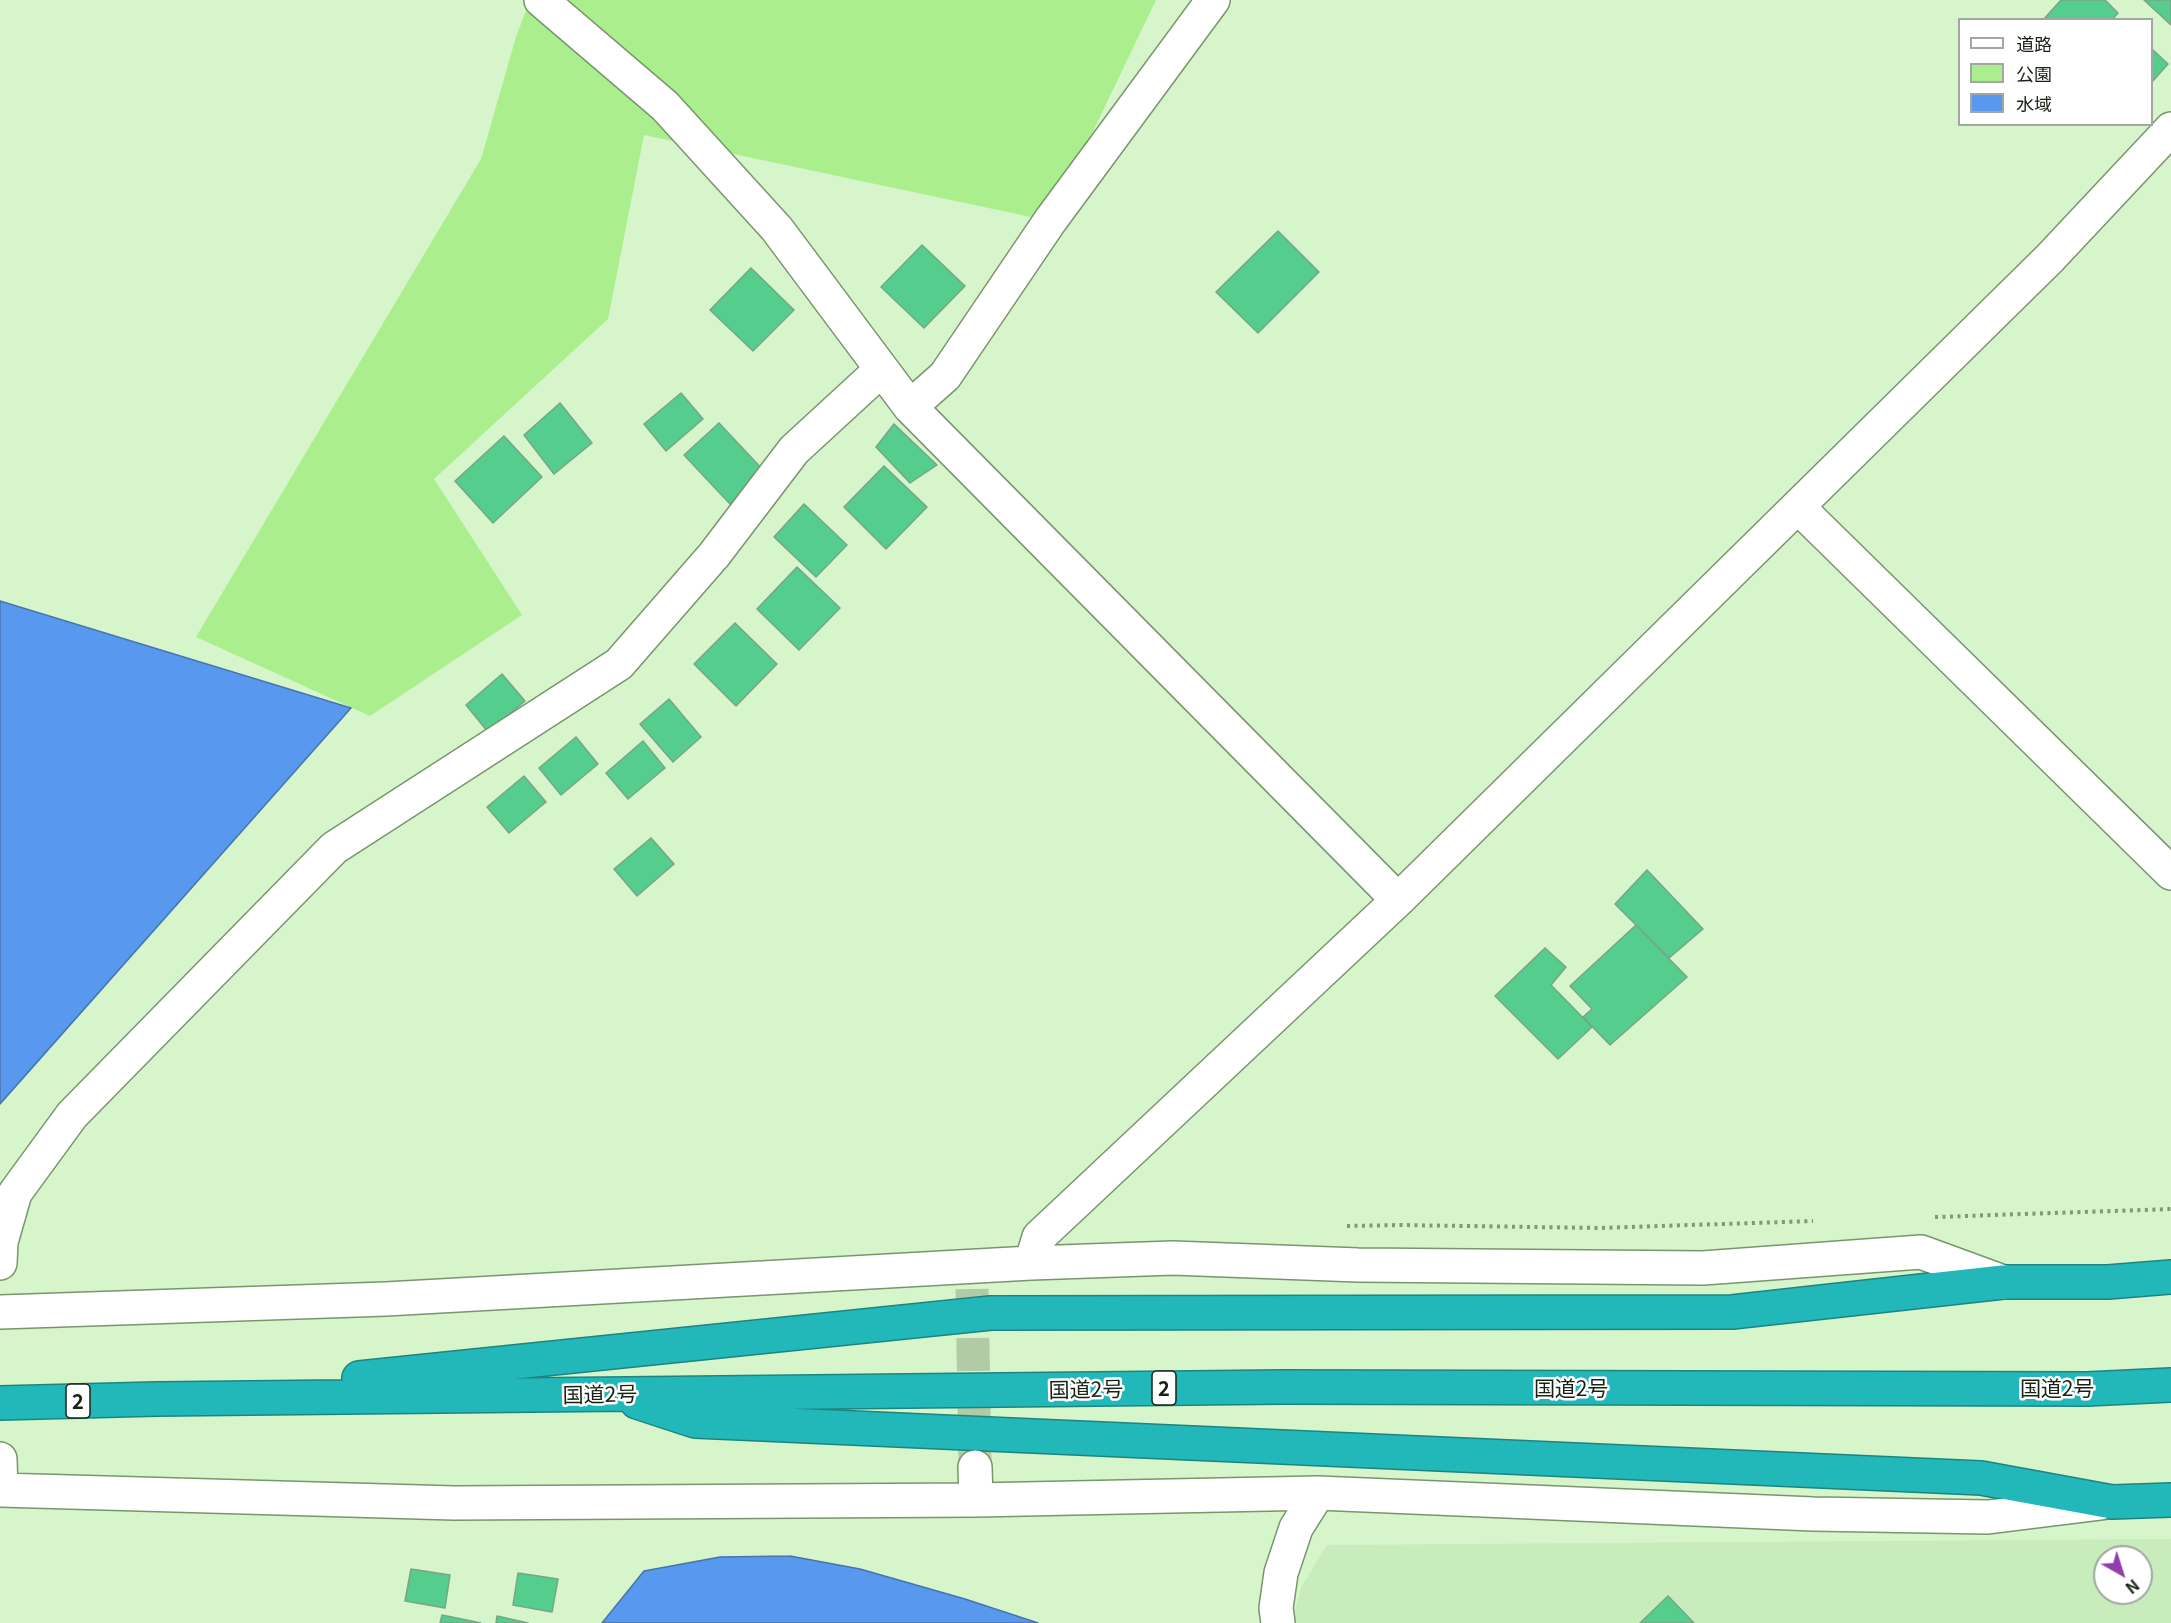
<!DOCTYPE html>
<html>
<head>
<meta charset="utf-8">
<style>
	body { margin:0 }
	#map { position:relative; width:2171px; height:1623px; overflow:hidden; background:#d6f5ca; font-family:Georgia,"Noto Sans JP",serif }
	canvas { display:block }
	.legend { position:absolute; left:1958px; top:18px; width:195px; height:108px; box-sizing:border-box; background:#fff; border:2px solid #a2a7a1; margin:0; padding:8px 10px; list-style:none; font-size:18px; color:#172213 }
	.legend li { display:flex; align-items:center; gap:12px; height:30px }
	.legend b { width:30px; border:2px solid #a2a7a1 }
	.north { position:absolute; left:2093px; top:1545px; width:60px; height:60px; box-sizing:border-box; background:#fff; border:2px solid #a2a7a1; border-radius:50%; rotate:141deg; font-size:16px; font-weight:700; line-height:24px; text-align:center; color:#172213 }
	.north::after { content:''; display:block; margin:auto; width:21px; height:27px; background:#923fae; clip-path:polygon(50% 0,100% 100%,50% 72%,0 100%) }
</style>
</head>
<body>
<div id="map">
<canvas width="2171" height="1623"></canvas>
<ul class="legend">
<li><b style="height:8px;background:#fff"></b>道路</li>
<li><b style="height:16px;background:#abee8e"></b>公園</li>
<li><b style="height:16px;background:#5998ef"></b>水域</li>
</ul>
<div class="north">N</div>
</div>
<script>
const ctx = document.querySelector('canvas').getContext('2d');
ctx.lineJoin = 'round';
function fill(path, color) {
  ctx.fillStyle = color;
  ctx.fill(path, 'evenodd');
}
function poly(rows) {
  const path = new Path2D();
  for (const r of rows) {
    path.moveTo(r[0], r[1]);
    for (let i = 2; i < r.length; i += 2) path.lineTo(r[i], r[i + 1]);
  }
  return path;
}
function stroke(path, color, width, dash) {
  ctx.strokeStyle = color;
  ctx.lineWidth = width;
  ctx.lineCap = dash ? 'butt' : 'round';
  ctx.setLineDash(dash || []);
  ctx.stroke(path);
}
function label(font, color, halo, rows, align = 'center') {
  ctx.font = font + ' Georgia,"Noto Sans JP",serif';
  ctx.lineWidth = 5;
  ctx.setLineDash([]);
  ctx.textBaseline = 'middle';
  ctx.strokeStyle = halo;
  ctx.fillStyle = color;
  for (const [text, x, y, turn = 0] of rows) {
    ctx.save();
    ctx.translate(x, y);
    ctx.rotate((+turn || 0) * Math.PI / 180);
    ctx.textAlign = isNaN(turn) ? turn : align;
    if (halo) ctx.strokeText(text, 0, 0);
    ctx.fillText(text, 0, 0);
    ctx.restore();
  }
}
fill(poly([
	[2171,1539,2171,1623,1296,1623,1293,1617,1302,1586,1327,1545],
	[2105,1557,2141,1557,2141,1593,2105,1593]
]), '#c8ecbb');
fill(poly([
	[530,0,1156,0,1050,221,644,135,608,319,434,479,522,615,370,716,196,637,481,159,516,37]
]), '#abee8e');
const water = poly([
	[0,601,351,708,0,1104,0,601],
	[790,1556,860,1569,965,1599,1038,1623,602,1623,644,1571,720,1557,790,1556]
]);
fill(water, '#5998ef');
stroke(water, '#4575ad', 1.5);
const building = poly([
	[2061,0,2105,0,2118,13,2112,20,2043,20,2061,0],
	[2144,0,2171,0,2171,25,2144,0],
	[2152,49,2168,64,2152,82,2152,49],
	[1278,231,1319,272,1258,333,1216,292,1278,231],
	[922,245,965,286,924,328,881,287,922,245],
	[751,268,794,310,753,351,710,310,751,268],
	[681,393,703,419,666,451,644,424,681,393],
	[560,403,592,443,554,474,524,435,560,403],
	[719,423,765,472,730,504,684,455,719,423],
	[894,424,937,465,910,483,876,447,894,424],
	[504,436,542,477,493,523,455,481,504,436],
	[884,466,927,507,886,549,844,507,884,466],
	[804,504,847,545,816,577,774,537,804,504],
	[797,567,840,608,799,650,757,609,797,567],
	[735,623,777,664,736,706,694,664,735,623],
	[502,674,525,701,488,732,466,705,502,674],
	[669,699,701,737,673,762,640,724,669,699],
	[576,737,598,764,561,795,539,768,576,737],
	[643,741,665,768,628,799,606,773,643,741],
	[524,776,546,802,509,833,487,807,524,776],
	[651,838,674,864,637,896,614,869,651,838],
	[1647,870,1703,929,1669,958,1615,904,1647,870],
	[1636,925,1687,977,1610,1045,1583,1017,1592,1009,1570,986,1636,925],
	[1545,948,1566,967,1551,985,1592,1027,1558,1059,1495,996,1545,948],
	[411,1569,450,1575,445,1608,405,1601,411,1569],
	[518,1573,558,1579,552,1612,513,1605,518,1573],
	[1668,1596,1694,1623,1640,1623,1668,1596],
	[442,1615,481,1623,440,1623,442,1615],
	[497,1616,528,1623,496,1623,497,1616]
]);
fill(building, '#55ce8d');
stroke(building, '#76a588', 1.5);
stroke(poly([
	[972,1289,975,1463]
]), '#b0cba5', 33, [33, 16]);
const street = poly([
	[541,0,665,106,777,229,910,407,1398,900],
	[910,407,945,376,1050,221,1213,0],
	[1798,507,2171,873],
	[0,1263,1,1242,15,1193,72,1115,334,848,619,664,714,555,794,450,881,370],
	[1031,1263,1039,1237,1398,900,2050,258,2171,129],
	[0,1312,386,1299,1031,1263,1173,1258,1358,1265,1703,1268,1921,1252,2003,1282],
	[0,1459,1,1490],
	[975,1467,976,1500],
	[0,1490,454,1503,976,1500,1318,1493,1813,1514,1988,1517,2101,1503],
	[1278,1623,1276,1608,1281,1573,1296,1528,1318,1493]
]);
const highway = poly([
	[359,1378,991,1313,1732,1312,2003,1282,2108,1282,2171,1277],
	[637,1402,695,1421,1981,1478,2112,1502,2171,1500],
	[0,1403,157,1399,1283,1387,2087,1389,2171,1385]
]);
stroke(street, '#79956d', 36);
stroke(highway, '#1e8480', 36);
stroke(poly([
	[1935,1217,2171,1209],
	[1347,1226,1400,1225,1599,1228,1813,1221]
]), '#819778', 4, [3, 4.5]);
stroke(street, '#fff', 33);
stroke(highway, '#22b8ba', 33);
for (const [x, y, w] of [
	[1164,1388,24],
	[78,1401,24]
]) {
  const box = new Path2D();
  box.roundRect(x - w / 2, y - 17, w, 34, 4.5);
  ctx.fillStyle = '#fff';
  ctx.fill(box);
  stroke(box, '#172213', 1.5);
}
label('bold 20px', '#172213', null, [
	["2",1164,1388],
	["2",78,1401]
]);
label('21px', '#172213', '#fff', [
	["国道2号",1571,1388],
	["国道2号",2057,1388],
	["国道2号",1086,1389,-1],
	["国道2号",600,1394,-1]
]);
</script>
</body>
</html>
